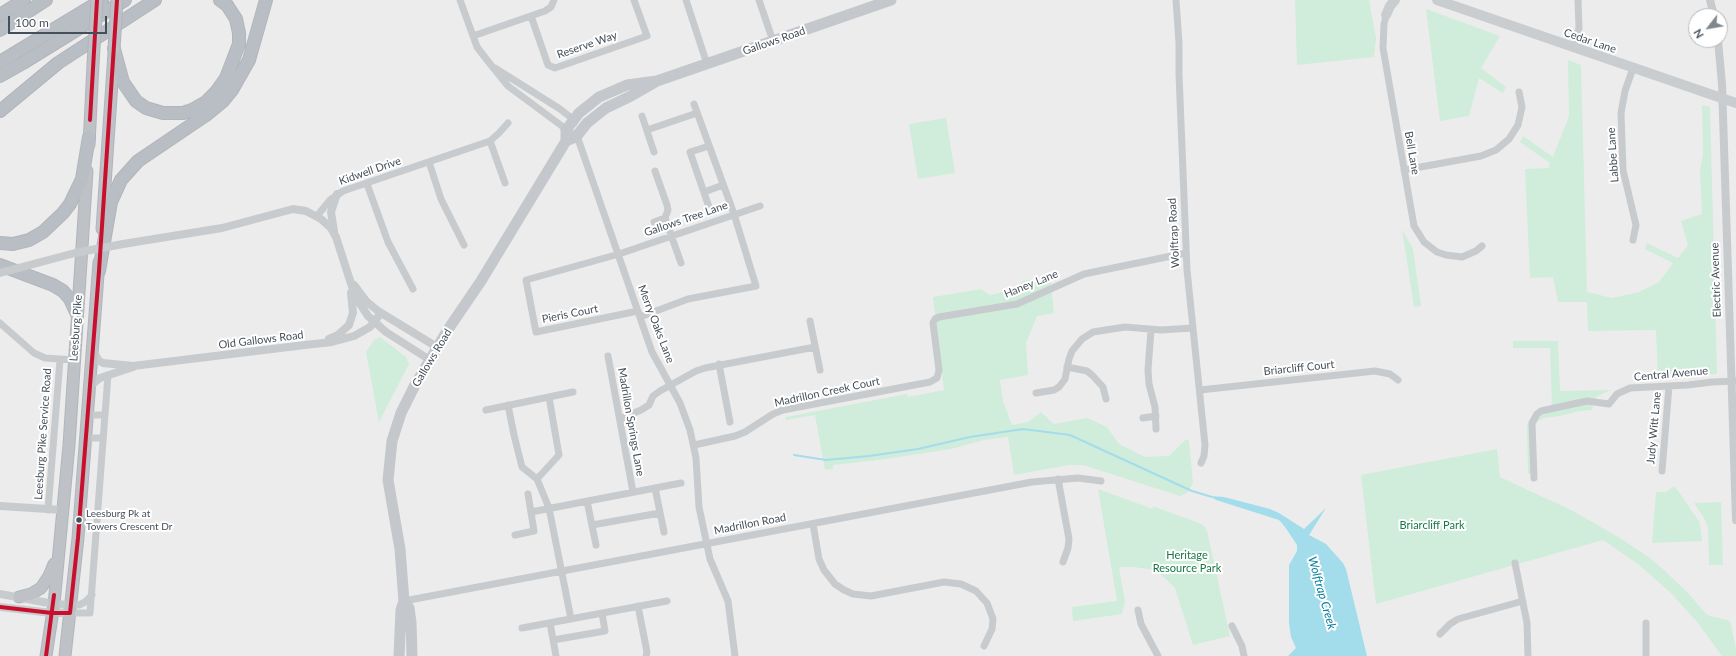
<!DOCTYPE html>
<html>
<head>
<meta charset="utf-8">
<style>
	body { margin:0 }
	#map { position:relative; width:1736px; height:656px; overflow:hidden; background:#edecec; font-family:Lato,sans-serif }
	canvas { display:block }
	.north { position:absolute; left:1688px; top:8px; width:40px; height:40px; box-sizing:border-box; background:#fff; border:1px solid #b4b9bd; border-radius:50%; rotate:239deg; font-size:11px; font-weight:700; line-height:16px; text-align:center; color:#444f59 }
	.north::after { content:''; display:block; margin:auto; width:14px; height:18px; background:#7f868c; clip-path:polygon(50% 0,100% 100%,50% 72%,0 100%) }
	.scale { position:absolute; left:8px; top:16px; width:99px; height:18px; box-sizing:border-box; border:2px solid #444f59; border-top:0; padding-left:5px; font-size:12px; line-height:14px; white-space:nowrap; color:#444f59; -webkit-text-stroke:3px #fff; paint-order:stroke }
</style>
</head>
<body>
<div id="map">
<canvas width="1736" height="656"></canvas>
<div class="north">N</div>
<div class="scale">100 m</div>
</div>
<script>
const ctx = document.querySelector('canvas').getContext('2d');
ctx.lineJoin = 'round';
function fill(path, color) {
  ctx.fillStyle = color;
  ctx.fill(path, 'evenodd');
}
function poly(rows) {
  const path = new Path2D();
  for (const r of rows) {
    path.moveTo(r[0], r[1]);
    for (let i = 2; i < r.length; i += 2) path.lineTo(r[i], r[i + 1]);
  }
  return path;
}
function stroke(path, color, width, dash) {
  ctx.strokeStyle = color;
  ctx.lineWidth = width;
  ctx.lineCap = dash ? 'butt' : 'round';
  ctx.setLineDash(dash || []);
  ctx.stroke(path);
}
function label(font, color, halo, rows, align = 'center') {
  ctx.font = font + ' Lato,sans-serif';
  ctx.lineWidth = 4;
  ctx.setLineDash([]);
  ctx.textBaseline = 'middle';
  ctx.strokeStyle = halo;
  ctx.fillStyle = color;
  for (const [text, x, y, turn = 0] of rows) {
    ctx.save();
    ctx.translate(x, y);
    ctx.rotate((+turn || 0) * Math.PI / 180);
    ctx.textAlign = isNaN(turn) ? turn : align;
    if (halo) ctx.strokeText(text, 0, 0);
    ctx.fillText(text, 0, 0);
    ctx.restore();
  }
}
fill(poly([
	[1295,0,1369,0,1376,38,1374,57,1297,65],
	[1426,9,1500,36,1481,68,1506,87,1503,93,1479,78,1469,116,1440,121],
	[1568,60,1581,65,1587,292,1612,298,1639,292,1659,282,1673,263,1645,249,1647,243,1678,258,1688,245,1681,221,1702,214,1700,171,1703,154,1702,105,1710,107,1717,374,1658,377,1656,330,1588,331,1587,302,1558,302,1553,277,1530,278,1525,169,1549,168,1550,163,1520,142,1523,136,1553,157,1569,116],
	[946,118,955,173,918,179,909,124],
	[1402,229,1413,249,1421,306,1414,307],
	[1050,276,1054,313,1037,316,1026,343,1028,375,1000,380,1003,401,1012,425,1028,422,1041,412,1054,424,1087,418,1107,427,1119,444,1145,457,1169,456,1186,439,1189,441,1193,483,1187,493,1180,496,1083,465,1069,465,1014,475,1008,437,984,440,951,449,886,459,833,465,833,469,825,470,815,415,786,420,786,417,907,394,908,397,944,390,933,297,981,289,990,295,1016,289,1023,281],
	[380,337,406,357,409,364,379,422,366,352,374,340],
	[1513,341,1558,341,1560,391,1611,390,1596,397,1592,410,1580,411,1559,416,1544,418,1538,421,1535,426,1535,474,1528,474,1527,426,1533,415,1552,410,1550,348,1513,348],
	[1497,449,1500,477,1573,511,1620,538,1650,558,1665,571,1688,593,1707,615,1730,621,1736,648,1736,656,1722,656,1698,623,1670,592,1638,564,1603,540,1376,604,1361,475],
	[1674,486,1679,492,1700,523,1702,541,1652,543,1656,492,1666,492],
	[1098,489,1153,509,1152,506,1199,523,1204,526,1207,531,1230,636,1193,645,1175,588,1156,570,1133,567,1119,567,1125,602,1122,614,1073,621,1072,607,1117,601],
	[1721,502,1723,565,1709,565,1708,528,1705,520,1694,503]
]), '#cfedda');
fill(poly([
	[1210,496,1224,497,1270,509,1279,513,1304,529,1326,508,1309,535,1326,544,1343,563,1346,569,1367,656,1288,656,1296,648,1291,637,1289,623,1289,565,1297,551,1297,545,1285,527,1279,520,1216,500]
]), '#a3ddec');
stroke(poly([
	[794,455,826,460,869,456,918,449,970,437,1023,429,1070,435,1192,491,1212,497]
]), '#a3ddec', 2);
const trunk = poly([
	[89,145,93,64],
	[102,229,114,53],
	[19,597,31,594,41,588,49,576,54,564],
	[46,656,54,604,69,445,87,171],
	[65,656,78,538,99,262]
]);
const motorway = poly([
	[0,15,24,0],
	[0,30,46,0],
	[114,49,123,82,136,101,146,108,163,113,183,113,192,110,206,102,216,92,226,78,239,44,239,33,236,19,227,5,220,0],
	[0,62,102,0],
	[0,76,23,63,125,0],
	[0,111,58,63,155,0],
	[0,243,13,244,29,240,43,232,63,213,70,204,82,179,89,137],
	[0,265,53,285,63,291,70,299,77,314],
	[99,271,111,202,121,180,138,161,206,115,223,101,232,90,249,60,266,0]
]);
stroke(trunk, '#b1b6bc', 13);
stroke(motorway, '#b1b6bc', 14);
stroke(poly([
	[460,0,477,47,487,60,508,86,570,132],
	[686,0,707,64],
	[759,0,773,41],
	[1176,0,1179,43,1179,74,1187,270,1205,445,1204,456,1201,463],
	[1387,12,1384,24,1383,48,1414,226,1424,242,1437,252,1446,255,1462,257,1476,251,1482,246],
	[531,16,548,65,555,68,647,36,634,0],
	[473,36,545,11,551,7,554,0],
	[1573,48,1579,28,1578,0],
	[495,68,560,109,574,120,574,123],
	[1633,68,1625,91,1621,113,1623,170,1636,225,1633,240],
	[642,116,654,152],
	[647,130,697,113],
	[576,133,652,352,680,403,690,430,696,458,699,507,710,559,728,601,735,656],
	[490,141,505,183],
	[429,162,441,199,464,245],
	[1404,170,1481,156,1496,150,1509,139,1518,125,1522,107,1519,92],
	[655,171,667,205,668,210,665,218,681,263],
	[367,184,388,242,413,289],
	[704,192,723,185],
	[709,207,690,152,709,146],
	[317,216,330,200,343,191,490,141,499,133,508,123],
	[654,222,665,218],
	[638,311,536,332,526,280,619,254,760,206],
	[640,317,688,299,756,286,734,214,694,104],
	[810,321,820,370],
	[0,323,34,353,45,358,74,360],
	[1151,330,1148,370,1149,384,1155,407,1156,429],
	[608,356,633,492],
	[719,364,730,422],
	[1067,367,1087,371,1092,375,1103,387,1106,399],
	[1200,390,1375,371,1390,374,1398,380],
	[1036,393,1054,390,1059,387,1065,379,1069,359,1072,351,1082,339,1093,332,1125,327,1161,330,1193,328],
	[508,405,514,435,522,467,537,479,549,508,571,619],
	[486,410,573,392],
	[87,415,105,415],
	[1143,418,1156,416],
	[620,419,641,410,649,405,653,396,660,391,696,371,705,368,815,347],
	[85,438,103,438],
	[694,445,735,436,745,432,773,414,783,410,930,382,937,378,939,370,933,323,935,319,939,317,1017,304,1084,274,1186,253],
	[1662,471,1669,386],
	[1534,478,1532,423,1537,414,1541,411,1587,401,1609,404,1617,394,1630,388,1688,385,1712,382,1736,381],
	[537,479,559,455,549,397],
	[1058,479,1069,539,1068,548,1063,562],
	[655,488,664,532],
	[587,501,596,545],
	[48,510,60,360],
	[531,512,681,483],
	[813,524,819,559,824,570,835,584,844,590,853,594,871,596,944,582,961,584,976,591,987,603,993,619,992,629,984,646],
	[592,525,660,513],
	[515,535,534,531,528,494],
	[1515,563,1527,623,1528,656],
	[404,601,1032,482,1078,478,1101,481],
	[72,605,79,605,85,602,92,595],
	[638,606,647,652,646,656],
	[1138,610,1141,624,1158,656],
	[70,613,90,613,108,375],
	[550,623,556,656],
	[1646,623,1646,656],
	[1232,626,1242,646,1244,656],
	[522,628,667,601],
	[1440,634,1450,624,1458,619,1523,601],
	[553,640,605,631,602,613]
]), '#c8cbcd', 7);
stroke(poly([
	[1710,0,1714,16],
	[1718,40,1722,84,1736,520],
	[334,231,331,212,337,194],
	[123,244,222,228,293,209,306,211,321,219,331,228,336,237,355,296,368,316,386,332,430,360],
	[354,285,366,301,378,311,432,344,437,349],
	[329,339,338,335,349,325,353,313,351,293],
	[92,349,99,361,103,363,133,366,305,345,332,342,354,336,370,327,381,313],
	[89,387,100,378,133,367],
	[0,506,63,510],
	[0,594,54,604,72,605],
	[0,607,52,613,70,613]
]), '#c8cbcd', 8);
stroke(poly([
	[1437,0,1736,103],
	[1386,15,1390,6,1395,0]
]), '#c9cdcf', 10);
stroke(poly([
	[566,141,576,137,587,123,606,108,631,96,657,81,891,0],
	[399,656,401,610,404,601],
	[412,656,411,622,409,608,404,601,400,549,388,480,392,441,401,413,415,385,447,331,481,281,566,141,566,130,579,113,599,97,627,85,657,81]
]), '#c4c7cb', 11);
stroke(trunk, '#bec2c7', 11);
stroke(motorway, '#b8bec3', 12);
const trunkBridge = poly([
	[114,49,117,0],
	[93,64,97,0]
]);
stroke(trunkBridge, '#b1b6bc', 13, []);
stroke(poly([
	[0,273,75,253,123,244]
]), '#c8cbcd', 8);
stroke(trunkBridge, '#bec2c7', 11);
stroke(poly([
	[90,120,97,0],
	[0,607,52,613,70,613,78,538,99,271,117,0],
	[46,656,54,595]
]), '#c8102e', 4);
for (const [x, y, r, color] of [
	[79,520,3.5,"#444f59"]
]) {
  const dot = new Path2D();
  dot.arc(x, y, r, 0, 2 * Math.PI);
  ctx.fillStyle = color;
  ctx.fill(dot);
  stroke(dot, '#fff', 1.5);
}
label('10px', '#444f59', '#fff', [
	["Leesburg Pk at",86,514],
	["Towers Crescent Dr",86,527]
], 'left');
label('11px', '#444f59', '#fff', [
	["Gallows Road",774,41,-19],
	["Cedar Lane",1590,41,19],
	["Reserve Way",587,45,-19],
	["Bell Lane",1412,153,80],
	["Labbe Lane",1613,155,-94],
	["Kidwell Drive",370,171,-19],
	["Gallows Tree Lane",686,219,-19],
	["Wolftrap Road",1174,233,-93],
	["Electric Avenue",1716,280,-92],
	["Haney Lane",1031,284,-22],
	["Pieris Court",570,314,-11],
	["Merry Oaks Lane",656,324,69],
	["Leesburg Pike",76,328,-86],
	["Old Gallows Road",261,340,-7],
	["Gallows Road",432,358,-59],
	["Briarcliff Court",1299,368,-6],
	["Central Avenue",1671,374,-5],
	["Madrillon Creek Court",827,392,-12],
	["Madrillon Springs Lane",631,422,80],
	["Judy Witt Lane",1654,428,-85],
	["Leesburg Pike Service Road",43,434,-86],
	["Madrillon Road",750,524,-11]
]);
label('11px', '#157946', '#fff', [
	["Briarcliff Park",1432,525],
	["Heritage",1187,555],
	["Resource Park",1187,568]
]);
label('italic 12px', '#0a809e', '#fff', [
	["Wolftrap Creek",1322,593,74]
]);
</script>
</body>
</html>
